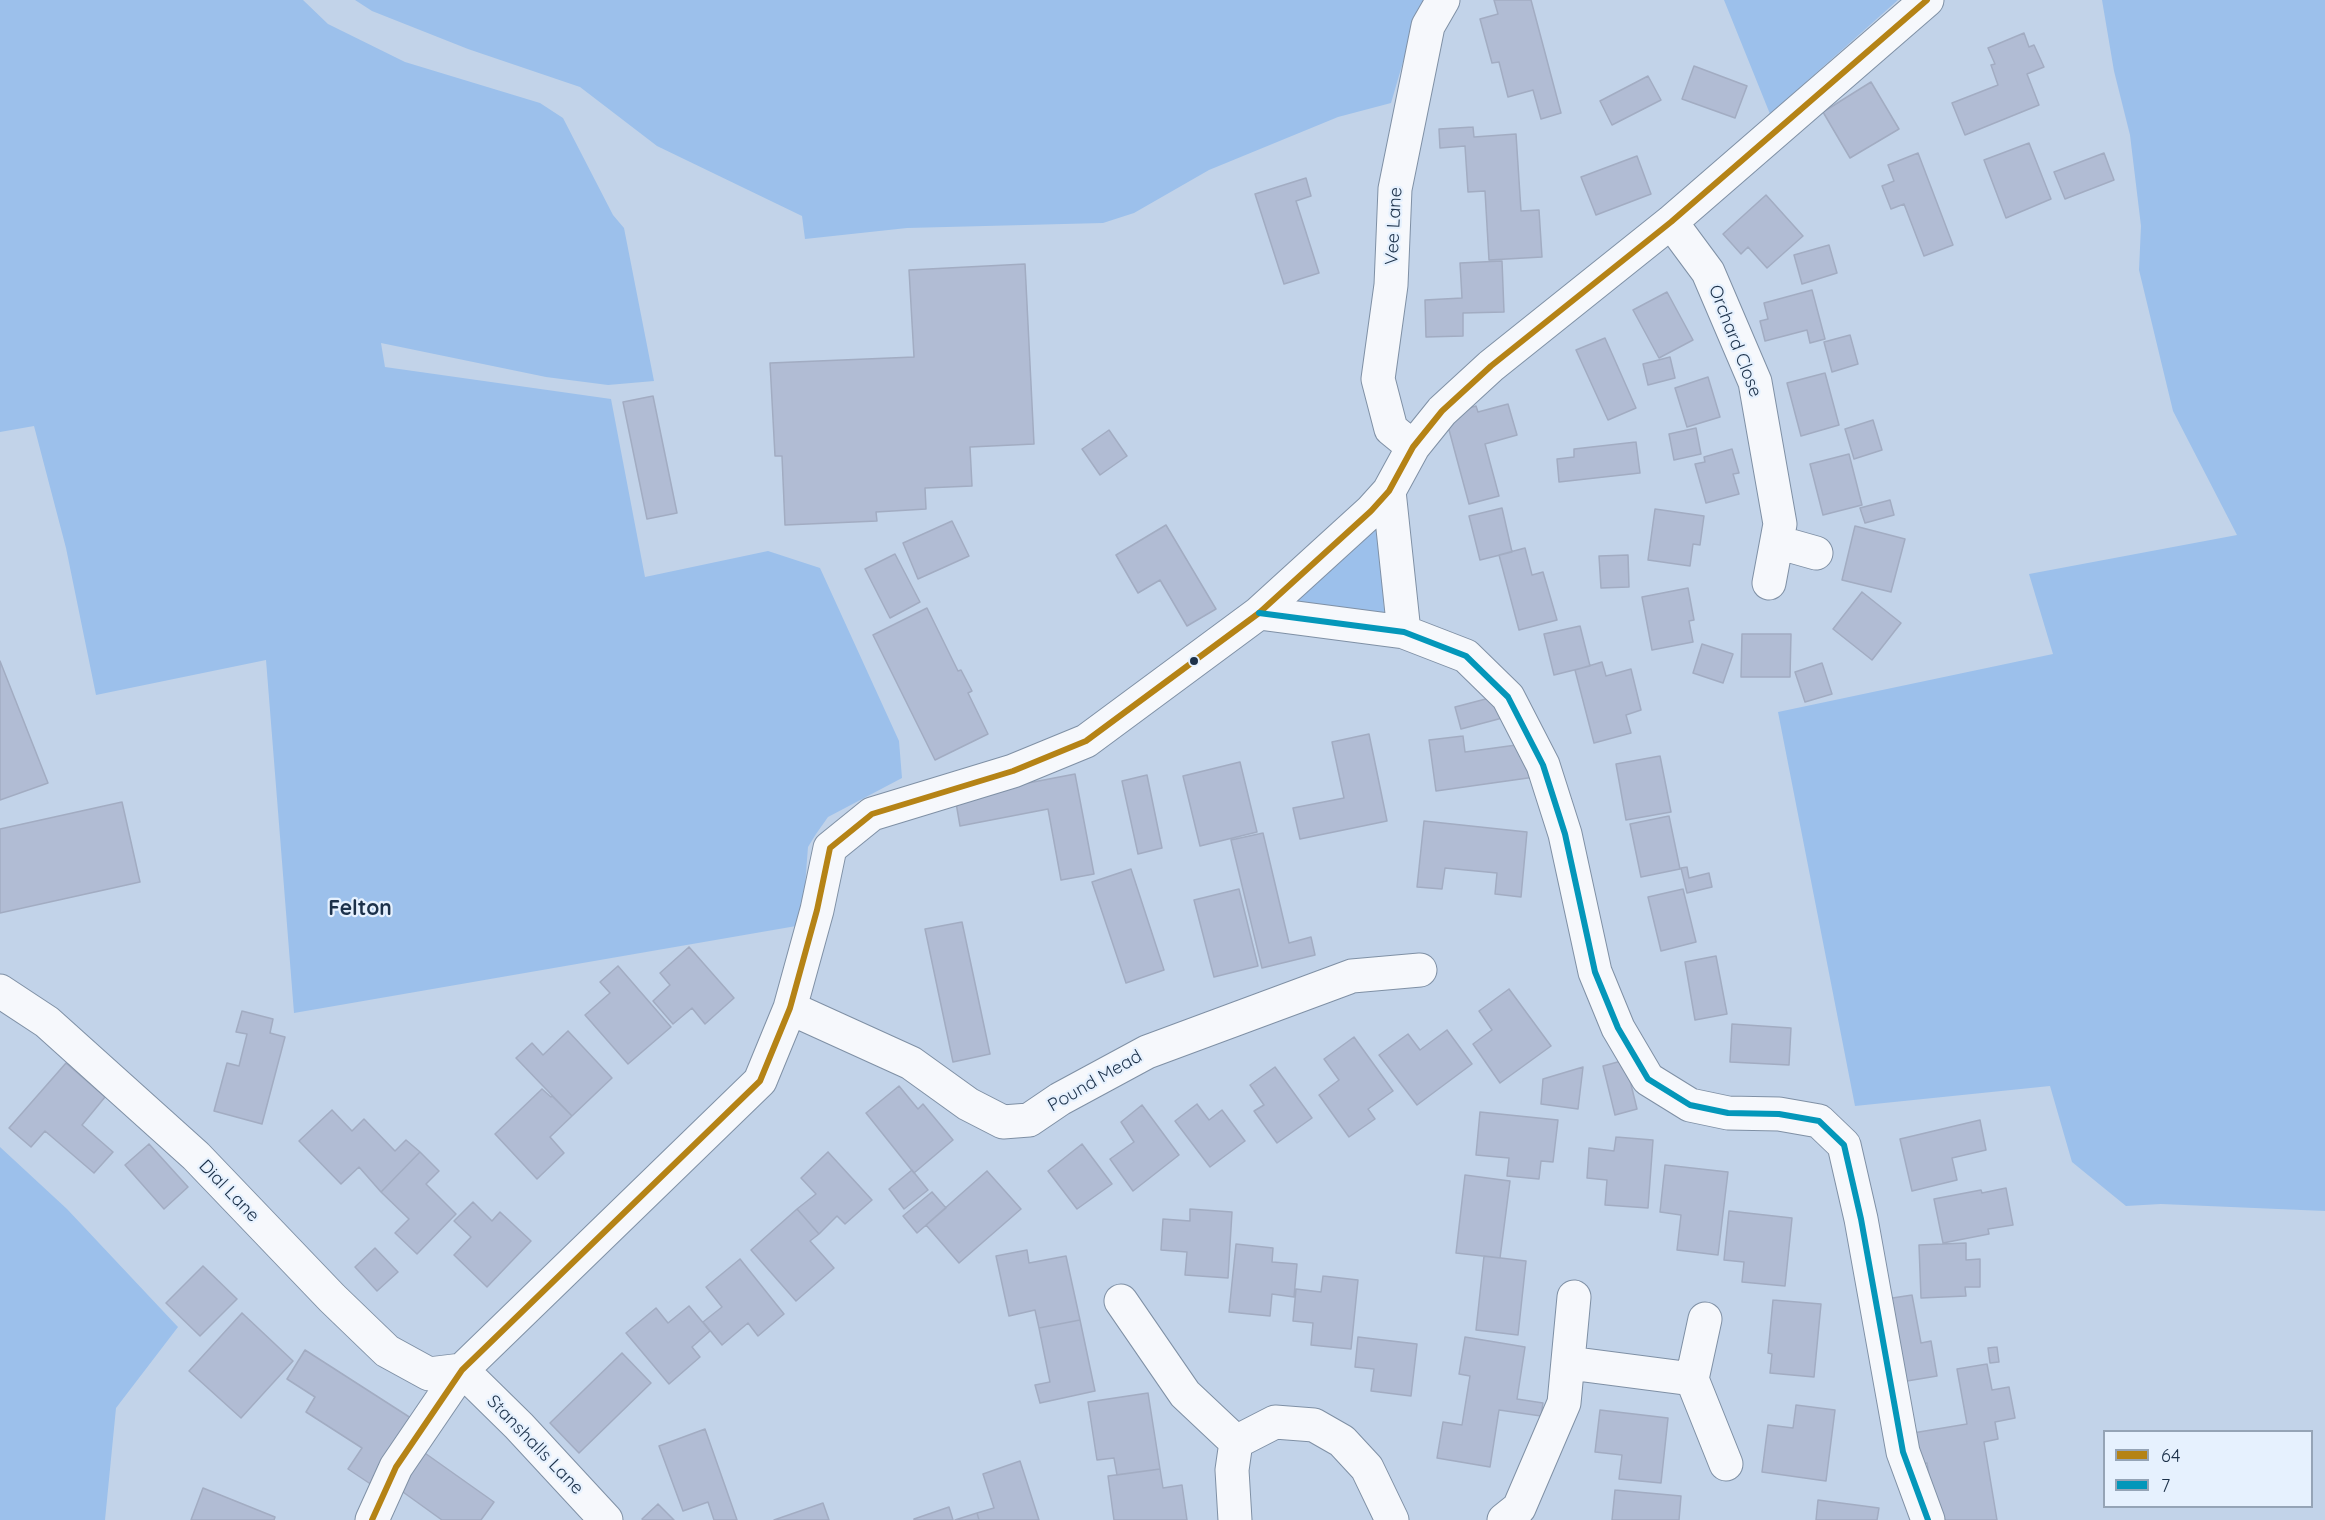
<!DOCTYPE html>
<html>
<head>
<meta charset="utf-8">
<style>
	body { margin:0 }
	#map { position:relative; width:2325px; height:1520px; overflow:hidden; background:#c2d3e9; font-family:Quicksand,sans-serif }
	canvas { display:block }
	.legend { position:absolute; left:2103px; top:1430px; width:210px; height:78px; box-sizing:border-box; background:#e6f1fe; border:2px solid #95a4b6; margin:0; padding:8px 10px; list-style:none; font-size:18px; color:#1c314a }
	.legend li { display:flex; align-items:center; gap:12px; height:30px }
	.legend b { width:30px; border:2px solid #95a4b6 }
</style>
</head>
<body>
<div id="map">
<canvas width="2325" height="1520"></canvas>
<ul class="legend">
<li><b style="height:8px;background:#b58316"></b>64</li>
<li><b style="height:8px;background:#0497ba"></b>7</li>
</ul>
</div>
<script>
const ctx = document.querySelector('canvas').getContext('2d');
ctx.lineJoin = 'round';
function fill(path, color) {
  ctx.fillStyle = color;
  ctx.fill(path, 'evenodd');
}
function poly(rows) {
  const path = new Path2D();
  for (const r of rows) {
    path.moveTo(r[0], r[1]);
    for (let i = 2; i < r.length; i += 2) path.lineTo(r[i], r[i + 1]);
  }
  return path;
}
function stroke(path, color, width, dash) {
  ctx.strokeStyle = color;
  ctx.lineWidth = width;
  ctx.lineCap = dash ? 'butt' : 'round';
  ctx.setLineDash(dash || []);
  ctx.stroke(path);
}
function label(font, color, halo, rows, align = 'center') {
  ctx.font = font + ' Quicksand,sans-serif';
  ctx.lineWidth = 4.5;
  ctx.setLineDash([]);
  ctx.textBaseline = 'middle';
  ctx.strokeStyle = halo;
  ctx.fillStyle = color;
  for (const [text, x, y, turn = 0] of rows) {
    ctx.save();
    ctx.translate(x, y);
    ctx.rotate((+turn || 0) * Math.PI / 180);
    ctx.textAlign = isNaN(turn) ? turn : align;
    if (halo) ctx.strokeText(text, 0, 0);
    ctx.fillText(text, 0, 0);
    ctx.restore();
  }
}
fill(poly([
	[0,0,303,0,328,24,405,62,540,103,563,118,613,215,624,228,654,381,608,385,546,377,381,343,385,367,611,399,645,577,768,551,820,568,899,741,902,778,828,817,816,834,808,847,802,925,294,1013,266,660,96,695,66,548,34,426,0,432],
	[355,0,1427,0,1415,21,1391,103,1338,117,1209,170,1134,213,1103,223,907,228,805,239,802,216,657,146,580,87,468,49,372,11],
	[1724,0,1898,0,1770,114],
	[2102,0,2325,0,2325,1211,2161,1204,2126,1206,2072,1162,2050,1086,1855,1106,1778,712,2053,654,2029,574,2237,535,2173,411,2139,270,2141,226,2130,135,2114,71],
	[1378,526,1385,623,1287,601],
	[0,1147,67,1209,178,1327,116,1408,105,1520,0,1520]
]), '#9cc0eb');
const building = poly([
	[1494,0,1531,0,1561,113,1541,119,1533,90,1508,97,1499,62,1492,63,1480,19,1498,14,1494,0],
	[2024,33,2029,47,2034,45,2044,67,2027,74,2039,105,1965,135,1952,103,1998,85,1991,65,1995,64,1988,48,2024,33],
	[1694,66,1747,86,1735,118,1682,99,1694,66],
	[1648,76,1661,100,1612,125,1600,101,1648,76],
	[1871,82,1899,129,1850,158,1823,112,1871,82],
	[1473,127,1474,137,1516,134,1521,211,1539,210,1542,257,1489,260,1485,191,1468,192,1465,146,1440,148,1439,129,1473,127],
	[2029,143,2051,199,2006,218,1984,160,2029,143],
	[1918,153,1953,245,1924,256,1904,204,1891,209,1882,186,1894,181,1888,165,1918,153],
	[2104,153,2114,180,2065,199,2054,172,2104,153],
	[1637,156,1651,194,1596,215,1581,177,1637,156],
	[1306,178,1311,196,1296,201,1319,273,1284,284,1255,194,1306,178],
	[1766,195,1803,236,1767,268,1748,247,1741,254,1723,234,1766,195],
	[1829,245,1837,273,1802,284,1794,255,1829,245],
	[1502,261,1504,312,1463,313,1463,336,1426,337,1425,300,1462,298,1460,263,1502,261],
	[1025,264,1034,444,970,447,972,486,925,488,926,509,876,512,877,521,785,525,782,456,775,456,770,363,914,357,909,270,1025,264],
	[1812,290,1825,339,1810,343,1807,330,1765,341,1760,321,1768,319,1764,303,1812,290],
	[1667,292,1693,340,1659,358,1633,310,1667,292],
	[1850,335,1858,364,1832,372,1824,342,1850,335],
	[1605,338,1636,408,1608,420,1576,350,1605,338],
	[1670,357,1675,378,1648,385,1643,364,1670,357],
	[1825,373,1839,425,1801,436,1787,383,1825,373],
	[1708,377,1720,417,1687,427,1675,388,1708,377],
	[653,396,677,513,647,519,623,402,653,396],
	[1508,404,1517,435,1485,444,1499,496,1469,504,1445,415,1476,406,1478,412,1508,404],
	[1873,420,1882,450,1854,459,1845,429,1873,420],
	[1696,428,1701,454,1674,460,1669,434,1696,428],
	[1109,430,1127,456,1100,475,1082,449,1109,430],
	[1636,442,1640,473,1559,482,1557,459,1574,457,1574,449,1636,442],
	[1732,449,1739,473,1733,474,1739,494,1706,503,1695,464,1705,462,1704,457,1732,449],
	[1849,454,1862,505,1823,515,1810,464,1849,454],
	[1890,500,1894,515,1865,523,1860,508,1890,500],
	[1502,508,1512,552,1480,560,1469,516,1502,508],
	[1655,509,1704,516,1700,545,1693,544,1690,566,1648,560,1655,509],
	[952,521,969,556,918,579,903,543,952,521],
	[1166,525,1216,609,1187,626,1160,580,1138,593,1116,555,1166,525],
	[1855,526,1905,539,1891,592,1842,580,1855,526],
	[1525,548,1532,575,1543,572,1557,620,1519,630,1499,555,1525,548],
	[895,554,920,602,890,618,865,569,895,554],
	[1628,555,1629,587,1601,588,1599,556,1628,555],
	[1688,588,1694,620,1689,621,1693,642,1652,650,1642,597,1688,588],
	[1862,592,1901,623,1872,660,1833,629,1862,592],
	[927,608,958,671,961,670,972,691,968,693,988,734,935,760,873,635,927,608],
	[1580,626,1590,666,1554,675,1544,634,1580,626],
	[1742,634,1791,634,1790,677,1741,677,1742,634],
	[1702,644,1733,654,1723,683,1693,673,1702,644],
	[0,661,48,783,0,800,0,661],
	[1602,662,1606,676,1631,669,1641,710,1626,715,1631,733,1594,743,1575,670,1602,662],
	[1822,663,1832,694,1805,702,1795,672,1822,663],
	[1501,695,1506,717,1461,729,1455,707,1501,695],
	[1369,734,1387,821,1300,839,1293,808,1344,798,1332,742,1369,734],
	[1463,736,1465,752,1531,743,1535,777,1436,791,1429,740,1463,736],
	[1660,756,1671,812,1626,820,1616,764,1660,756],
	[1240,762,1257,832,1200,846,1183,776,1240,762],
	[1075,774,1094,874,1061,880,1048,809,960,826,955,797,1075,774],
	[1147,775,1162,848,1138,854,1122,781,1147,775],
	[122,802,140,882,0,913,0,829,122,802],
	[1669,816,1680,869,1641,877,1630,824,1669,816],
	[1424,821,1527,832,1521,897,1495,894,1497,873,1445,868,1442,889,1417,887,1424,821],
	[1263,833,1289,943,1311,937,1315,955,1262,968,1231,840,1263,833],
	[1687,867,1689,878,1709,873,1712,887,1687,893,1681,868,1687,867],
	[1131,869,1164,970,1126,983,1092,882,1131,869],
	[1239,889,1258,966,1214,977,1194,900,1239,889],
	[1683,889,1696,942,1661,951,1648,897,1683,889],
	[962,922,990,1054,953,1062,925,929,962,922],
	[689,947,734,998,705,1024,692,1008,673,1024,653,1001,670,985,660,973,689,947],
	[1716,956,1727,1014,1695,1020,1685,962,1716,956],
	[618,966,671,1027,628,1064,585,1015,610,993,600,982,618,966],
	[1509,989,1551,1046,1500,1083,1473,1044,1492,1030,1479,1011,1509,989],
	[242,1011,273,1019,270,1033,285,1037,262,1124,214,1111,227,1063,239,1066,247,1034,236,1032,242,1011],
	[1732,1024,1791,1028,1789,1065,1730,1062,1732,1024],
	[1447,1030,1472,1064,1417,1105,1379,1055,1408,1034,1420,1050,1447,1030],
	[568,1031,612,1078,572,1116,516,1058,532,1043,543,1055,568,1031],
	[1354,1037,1393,1091,1368,1109,1375,1119,1349,1137,1319,1095,1339,1080,1324,1059,1354,1037],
	[1625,1060,1637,1109,1615,1115,1603,1066,1625,1060],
	[66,1063,105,1097,82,1125,113,1152,94,1173,45,1131,31,1147,9,1128,66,1063],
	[1275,1067,1312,1118,1277,1143,1254,1111,1264,1105,1250,1085,1275,1067],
	[1583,1067,1578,1109,1541,1104,1543,1079,1583,1067],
	[899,1086,918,1109,923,1104,953,1140,914,1173,866,1113,899,1086],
	[542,1089,551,1097,552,1096,572,1116,550,1137,564,1153,537,1179,495,1134,542,1089],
	[1197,1104,1209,1120,1222,1110,1245,1141,1210,1167,1175,1121,1197,1104],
	[1142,1105,1179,1155,1133,1191,1110,1159,1134,1142,1121,1122,1142,1105],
	[332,1110,352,1131,364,1119,395,1151,406,1140,420,1152,381,1192,359,1167,341,1184,299,1141,332,1110],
	[1480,1112,1558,1120,1553,1162,1541,1161,1539,1179,1507,1176,1509,1158,1476,1155,1480,1112],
	[1980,1120,1986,1150,1952,1158,1957,1180,1912,1191,1900,1139,1980,1120],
	[1616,1137,1653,1140,1648,1208,1605,1205,1607,1180,1587,1178,1589,1148,1614,1151,1616,1137],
	[149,1144,188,1187,164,1209,125,1165,149,1144],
	[1082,1144,1112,1184,1077,1209,1048,1171,1082,1144],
	[420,1152,439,1171,426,1184,456,1214,417,1254,395,1233,409,1219,381,1192,420,1152],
	[828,1152,872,1200,845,1224,837,1216,819,1234,797,1209,816,1194,801,1178,828,1152],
	[1665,1165,1728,1172,1718,1255,1677,1250,1681,1215,1660,1212,1665,1165],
	[912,1170,928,1190,904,1209,889,1189,912,1170],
	[987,1171,1021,1209,959,1263,926,1225,987,1171],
	[1465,1175,1510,1181,1500,1258,1456,1253,1465,1175],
	[2006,1188,2013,1225,1988,1229,1989,1234,1943,1243,1934,1199,1981,1190,1982,1193,2006,1188],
	[932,1192,946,1208,917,1233,903,1216,932,1192],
	[473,1202,492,1221,500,1212,531,1241,487,1287,454,1255,471,1237,454,1221,473,1202],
	[797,1209,819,1234,810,1241,834,1268,796,1301,751,1250,797,1209],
	[1190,1209,1232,1212,1228,1278,1185,1275,1187,1252,1161,1250,1163,1219,1190,1221,1190,1209],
	[1729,1211,1792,1218,1785,1286,1742,1282,1744,1262,1724,1260,1729,1211],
	[1966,1243,1966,1260,1980,1259,1980,1287,1965,1287,1966,1296,1921,1298,1919,1245,1966,1243],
	[1236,1244,1273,1248,1272,1262,1297,1264,1294,1297,1272,1294,1270,1316,1229,1312,1236,1244],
	[375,1248,398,1272,377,1291,355,1267,375,1248],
	[1027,1250,1029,1263,1066,1256,1080,1320,1039,1328,1035,1310,1009,1316,996,1256,1027,1250],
	[1484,1256,1526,1261,1518,1335,1476,1330,1484,1256],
	[740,1259,784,1314,758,1336,748,1323,722,1345,703,1322,722,1307,706,1287,740,1259],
	[203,1266,237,1299,200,1336,166,1303,203,1266],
	[1323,1276,1358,1280,1351,1349,1311,1345,1313,1323,1293,1321,1296,1289,1321,1292,1323,1276],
	[1912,1295,1921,1343,1931,1341,1937,1376,1901,1382,1886,1299,1912,1295],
	[1773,1300,1821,1304,1814,1377,1770,1373,1772,1354,1768,1353,1773,1300],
	[689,1306,710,1331,692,1347,700,1357,669,1384,626,1333,656,1308,668,1323,689,1306],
	[242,1313,293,1361,241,1418,189,1371,242,1313],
	[1080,1320,1095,1391,1040,1403,1035,1385,1050,1382,1039,1328,1080,1320],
	[1358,1337,1417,1344,1411,1396,1371,1391,1374,1369,1355,1367,1358,1337],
	[1465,1337,1525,1347,1517,1399,1543,1403,1541,1416,1499,1410,1490,1467,1437,1458,1443,1422,1462,1425,1470,1376,1459,1374,1465,1337],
	[1997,1347,1999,1362,1990,1363,1988,1348,1997,1347],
	[305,1350,414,1420,372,1485,348,1469,362,1448,306,1412,315,1397,287,1379,305,1350],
	[622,1353,651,1383,579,1453,550,1423,622,1353],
	[1987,1364,1992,1390,2009,1387,2015,1418,1995,1422,1998,1439,1984,1442,1997,1520,1936,1520,1927,1463,1918,1465,1913,1433,1967,1424,1957,1369,1987,1364],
	[1148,1393,1160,1469,1117,1475,1114,1458,1097,1460,1088,1402,1148,1393],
	[1796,1405,1835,1410,1826,1481,1762,1472,1768,1425,1793,1428,1796,1405],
	[1600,1410,1668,1418,1661,1483,1619,1479,1622,1455,1595,1452,1600,1410],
	[705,1429,737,1520,714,1520,708,1502,683,1511,659,1446,705,1429],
	[422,1451,494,1502,481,1520,442,1520,396,1487,422,1451],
	[1020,1461,1039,1520,979,1520,977,1513,994,1508,983,1474,1020,1461],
	[1160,1469,1163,1488,1182,1485,1187,1520,1114,1520,1108,1476,1160,1469],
	[203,1488,275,1517,274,1520,191,1520,203,1488],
	[1615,1490,1681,1496,1679,1520,1612,1520,1615,1490],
	[1818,1500,1879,1508,1877,1520,1816,1520,1818,1500],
	[823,1503,829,1520,774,1520,823,1503],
	[658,1504,674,1520,643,1520,642,1519,658,1504],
	[949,1507,953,1520,914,1520,914,1519,949,1507],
	[977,1513,979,1520,955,1520,977,1513]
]);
fill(building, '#b1bcd4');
stroke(building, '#a2acc2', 1.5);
const minor = poly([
	[1671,222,1708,272,1755,382,1780,524,1769,583],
	[1413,447,1391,429,1378,379,1391,285,1395,189,1428,26,1443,0],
	[1389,491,1404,632],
	[1777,542,1816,553],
	[1259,613,1404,632,1466,656,1508,697,1543,765,1565,834,1595,972,1618,1028,1648,1079,1690,1105,1728,1113,1779,1114,1819,1121,1844,1145,1861,1219,1903,1452,1928,1520],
	[0,991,47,1022,196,1156,332,1298,387,1351,429,1374,462,1370],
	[790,1008,911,1063,968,1104,1003,1122,1029,1120,1060,1099,1147,1052,1352,976,1420,970],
	[1121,1301,1185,1394,1236,1442,1232,1470,1235,1520],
	[1705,1319,1692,1379,1726,1464],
	[1569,1363,1692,1379],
	[462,1370,519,1426,606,1520],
	[1236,1442,1275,1422,1314,1425,1342,1441,1367,1468,1392,1520],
	[372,1520,396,1467,462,1370,760,1081,790,1008,817,910,830,848,872,814,1013,771,1086,741,1259,613,1371,511,1389,491,1413,447,1442,411,1491,366,1671,222,1927,0],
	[1504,1520,1519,1508,1564,1403,1574,1297]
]);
stroke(minor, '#7f90a5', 35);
stroke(minor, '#f6f8fc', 33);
stroke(poly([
	[372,1520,396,1467,462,1370,760,1081,790,1008,817,910,830,848,872,814,1013,771,1086,741,1259,613,1371,511,1389,491,1413,447,1442,411,1491,366,1671,222,1927,0]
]), '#b58316', 6);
stroke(poly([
	[1259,613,1404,632,1466,656,1508,697,1543,765,1565,834,1595,972,1618,1028,1648,1079,1690,1105,1728,1113,1779,1114,1819,1121,1844,1145,1861,1219,1903,1452,1928,1520]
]), '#0497ba', 6);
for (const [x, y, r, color] of [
	[1194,661,5,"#1c314a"]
]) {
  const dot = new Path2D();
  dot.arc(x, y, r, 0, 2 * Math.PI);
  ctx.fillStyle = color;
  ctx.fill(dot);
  stroke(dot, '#e6f1fe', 2);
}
label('18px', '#1c314a', '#e6f1fe', [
	["Vee Lane",1394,226,-87],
	["Orchard Close",1735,341,69],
	["Pound Mead",1095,1081,-30],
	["Dial Lane",229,1191,46],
	["Stanshalls Lane",535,1445,46]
]);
label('bold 21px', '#1c314a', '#e6f1fe', [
	["Felton",360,909]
]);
</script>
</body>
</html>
